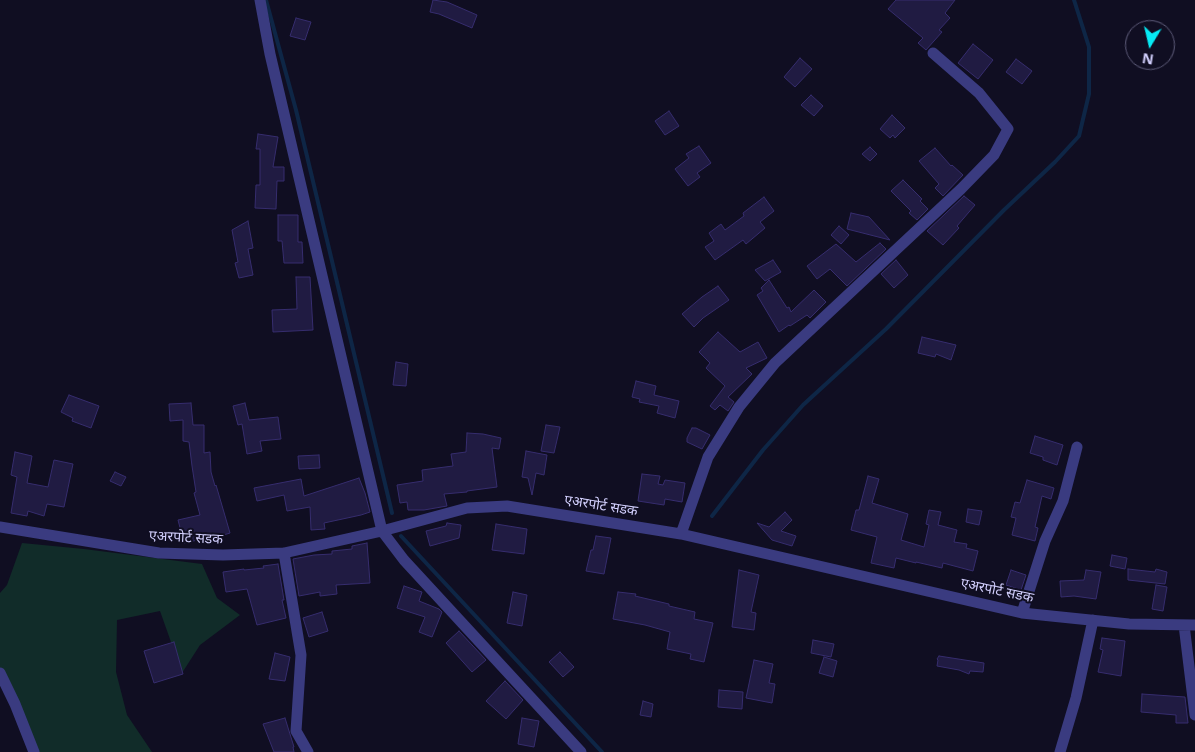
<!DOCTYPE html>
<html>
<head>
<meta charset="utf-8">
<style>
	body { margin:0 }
	#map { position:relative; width:1195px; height:752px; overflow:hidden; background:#100e22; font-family:"Open Sans",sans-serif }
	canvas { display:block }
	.north { position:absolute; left:1125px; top:20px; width:50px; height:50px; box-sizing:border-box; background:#100e22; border:1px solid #5e5c7a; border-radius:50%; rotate:189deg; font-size:14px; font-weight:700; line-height:20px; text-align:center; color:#d3d0fe }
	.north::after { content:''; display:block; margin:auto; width:18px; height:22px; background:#06eaf4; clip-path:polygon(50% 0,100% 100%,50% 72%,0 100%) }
</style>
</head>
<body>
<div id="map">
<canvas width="1195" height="752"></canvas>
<div class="north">N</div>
</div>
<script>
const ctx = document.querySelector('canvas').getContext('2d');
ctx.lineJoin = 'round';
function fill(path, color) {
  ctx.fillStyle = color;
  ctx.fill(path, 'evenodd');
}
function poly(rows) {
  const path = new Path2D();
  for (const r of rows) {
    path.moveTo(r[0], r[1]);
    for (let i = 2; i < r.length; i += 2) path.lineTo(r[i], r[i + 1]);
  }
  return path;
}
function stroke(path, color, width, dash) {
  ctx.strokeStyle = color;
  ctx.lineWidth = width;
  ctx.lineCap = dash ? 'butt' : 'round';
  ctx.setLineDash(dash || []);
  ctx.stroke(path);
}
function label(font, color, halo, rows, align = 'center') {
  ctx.font = font + ' "Open Sans","Noto Sans Devanagari",sans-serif';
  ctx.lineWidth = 4;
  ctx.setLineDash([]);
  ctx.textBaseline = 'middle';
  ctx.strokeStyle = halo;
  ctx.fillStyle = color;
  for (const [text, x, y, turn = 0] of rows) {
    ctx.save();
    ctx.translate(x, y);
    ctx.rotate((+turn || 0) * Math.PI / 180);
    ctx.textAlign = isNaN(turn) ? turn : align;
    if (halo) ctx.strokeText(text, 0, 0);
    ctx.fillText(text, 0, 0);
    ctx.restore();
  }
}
fill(poly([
	[22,543,84,549,202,564,217,598,240,615,200,645,182,673,160,611,117,620,116,672,127,715,152,752,38,752,0,670,0,593,7,585]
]), '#112c29');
stroke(poly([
	[266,0,296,110,392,513],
	[712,516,763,450,803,405,886,329,1004,210,1055,162,1079,136,1089,94,1089,47,1074,0],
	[401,536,602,752]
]), '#0e2646', 4);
const building = poly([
	[433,0,447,2,477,15,472,28,439,14,430,12,433,0],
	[896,0,955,0,945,13,950,18,939,30,942,32,926,50,918,43,923,38,888,9,896,0],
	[296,18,311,22,305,40,290,36,296,18],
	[973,44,993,60,978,79,958,63,973,44],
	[800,58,812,69,795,87,784,77,800,58],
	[1016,59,1032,71,1022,84,1006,72,1016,59],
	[811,95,823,106,814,116,801,105,811,95],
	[669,111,679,126,665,135,655,121,669,111],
	[892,115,905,128,895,138,893,135,890,138,880,129,892,115],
	[258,134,278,137,273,167,284,167,284,181,277,181,276,209,255,208,256,185,260,185,260,149,256,149,258,134],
	[699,146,711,163,697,173,700,177,688,186,675,169,689,158,686,154,699,146],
	[870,147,877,154,870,161,862,154,870,147],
	[935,148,951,166,952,165,963,175,943,196,935,188,939,184,919,161,935,148],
	[903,180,922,199,920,201,928,209,917,220,909,213,911,211,891,191,903,180],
	[964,196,975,205,957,226,959,228,943,245,927,231,964,196],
	[764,197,774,211,760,222,765,228,746,244,743,240,715,260,705,247,714,241,709,233,721,224,725,230,744,216,743,213,764,197],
	[851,213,869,217,890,240,847,229,851,213],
	[278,215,298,215,298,242,302,242,303,263,284,263,282,241,278,241,278,215],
	[248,221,253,248,248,249,253,275,239,278,235,263,238,262,232,230,248,221],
	[839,226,849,235,841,244,831,235,839,226],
	[880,243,886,249,847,286,830,269,817,279,807,266,836,244,856,262,880,243],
	[773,260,781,272,765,281,755,270,773,260],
	[896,260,908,275,894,288,881,274,896,260],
	[296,277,310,277,313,330,273,332,272,310,297,309,296,277],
	[769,280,787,308,789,307,791,312,814,290,826,302,810,318,807,315,790,326,789,325,779,332,757,295,763,291,761,288,769,280],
	[718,286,729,300,703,318,694,327,682,314,702,297,718,286],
	[718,332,740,352,758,342,767,358,746,368,752,374,728,397,734,402,728,411,720,405,715,410,710,406,725,386,706,368,710,363,699,352,718,332],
	[922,337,956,345,951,360,936,354,935,357,918,353,922,337],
	[396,362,408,364,406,386,393,385,396,362],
	[636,381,656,386,654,395,679,401,675,418,657,413,659,406,639,402,640,399,632,397,636,381],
	[69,395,99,406,91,428,72,421,73,418,61,412,69,395],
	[191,403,193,425,204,425,204,453,210,452,211,472,215,486,216,485,230,533,208,540,207,538,184,543,178,520,200,515,194,493,196,492,192,466,189,442,183,441,183,420,170,421,169,404,191,403],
	[245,403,249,420,278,417,281,439,260,441,262,451,247,454,242,424,238,425,233,406,245,403],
	[546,425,560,427,554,453,541,451,546,425],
	[692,428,696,428,710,435,702,449,687,442,687,438,692,428],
	[467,433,483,434,501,438,499,449,492,448,497,487,467,491,467,492,444,494,447,506,424,510,408,510,407,502,400,503,397,485,423,481,422,470,453,466,451,454,466,452,467,433],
	[1035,436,1063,445,1057,465,1043,460,1043,457,1030,453,1035,436],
	[526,451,547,455,544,475,536,473,532,495,528,478,522,477,526,451],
	[15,452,32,456,27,483,48,487,54,460,73,464,64,507,47,504,44,516,28,511,27,516,11,513,17,477,11,475,15,452],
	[319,455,320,468,299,469,298,456,319,455],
	[115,472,126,477,121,486,110,481,115,472],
	[642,474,660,476,658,484,663,485,665,480,685,483,682,502,665,499,664,505,638,501,642,474],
	[868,476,879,479,872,503,908,514,901,540,924,547,929,525,926,524,929,510,941,512,938,525,957,530,954,542,967,544,966,548,978,551,973,571,943,563,942,568,916,562,916,563,896,558,894,568,871,563,877,537,851,530,856,510,859,510,868,476],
	[359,478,365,493,370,512,361,515,324,523,325,529,311,530,310,507,287,511,284,495,257,501,254,488,301,479,304,496,359,478],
	[1027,480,1054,488,1051,499,1042,496,1035,527,1038,528,1035,541,1012,535,1016,518,1011,517,1015,502,1020,503,1027,480],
	[968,509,982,511,979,525,966,522,968,509],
	[785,512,792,520,781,531,796,536,792,546,772,540,757,523,769,527,785,512],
	[447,523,461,525,459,538,430,546,426,531,446,526,447,523],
	[496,524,527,529,524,554,492,550,496,524],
	[596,536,611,538,604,574,586,571,591,550,593,550,596,536],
	[367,543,370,583,336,585,337,594,320,596,320,592,299,596,293,559,314,555,332,554,332,551,352,549,352,546,367,543],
	[1112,555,1127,558,1125,569,1110,566,1112,555],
	[278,564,284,600,282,600,286,618,257,625,247,589,226,592,223,572,244,569,244,570,264,568,263,566,278,564],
	[1128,569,1155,572,1156,569,1167,572,1165,584,1128,580,1128,569],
	[739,570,759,575,751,612,756,613,754,630,732,627,739,570],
	[1011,570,1026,575,1021,590,1006,585,1011,570],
	[1086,570,1101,572,1096,599,1074,596,1061,597,1060,581,1084,580,1086,570],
	[1156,585,1167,587,1163,611,1152,609,1156,585],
	[404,586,422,592,419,601,439,609,442,612,432,637,419,632,425,617,397,608,404,586],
	[513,592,527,595,522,626,507,623,513,592],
	[618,592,636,594,635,596,669,604,669,606,695,612,694,619,713,623,704,662,690,659,691,654,667,649,670,632,645,625,613,619,618,592],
	[322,612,328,631,309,637,303,618,322,612],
	[459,631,486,660,472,672,446,643,459,631],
	[1102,638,1125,641,1121,676,1098,672,1103,650,1100,649,1102,638],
	[813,640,834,644,831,657,811,653,813,640],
	[174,642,183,674,154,683,144,651,174,642],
	[560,652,574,667,563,677,549,662,560,652],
	[275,653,290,657,285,681,269,679,275,653],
	[939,656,984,663,983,672,970,671,969,674,959,670,937,666,938,660,937,659,939,656],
	[824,657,837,661,833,677,819,673,824,657],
	[754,660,773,664,769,683,775,684,772,703,746,698,754,660],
	[505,681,523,700,506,719,486,701,505,681],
	[719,690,743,692,742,709,718,707,719,690],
	[1142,694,1185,697,1188,723,1176,723,1176,715,1141,712,1142,694],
	[643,701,653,704,651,717,640,715,643,701],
	[285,718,294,747,293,747,294,752,274,752,263,724,285,718],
	[522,718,539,721,534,747,518,744,522,718]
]);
fill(building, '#201b42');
stroke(building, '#362d6e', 1);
stroke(poly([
	[260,0,270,54,382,531,404,560,581,752],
	[0,527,159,553,223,555,284,553,382,531,467,508,507,506,681,534,1022,613,1129,624,1195,625],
	[681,534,708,457,739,407,775,363,961,189,994,155,1008,129,979,93,933,53],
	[284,553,301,655,296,731,308,752],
	[1022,613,1045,541,1063,501,1077,447],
	[1184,625,1195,715],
	[0,673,15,704,34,752],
	[1060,752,1076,698,1093,620]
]), '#3a3b80', 11);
label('14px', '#d3d0fe', '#100e22', [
	["एअरपोर्ट सडक",601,506,9],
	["एअरपोर्ट सडक",186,538,3],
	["एअरपोर्ट सडक",997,591,12]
]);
</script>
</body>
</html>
